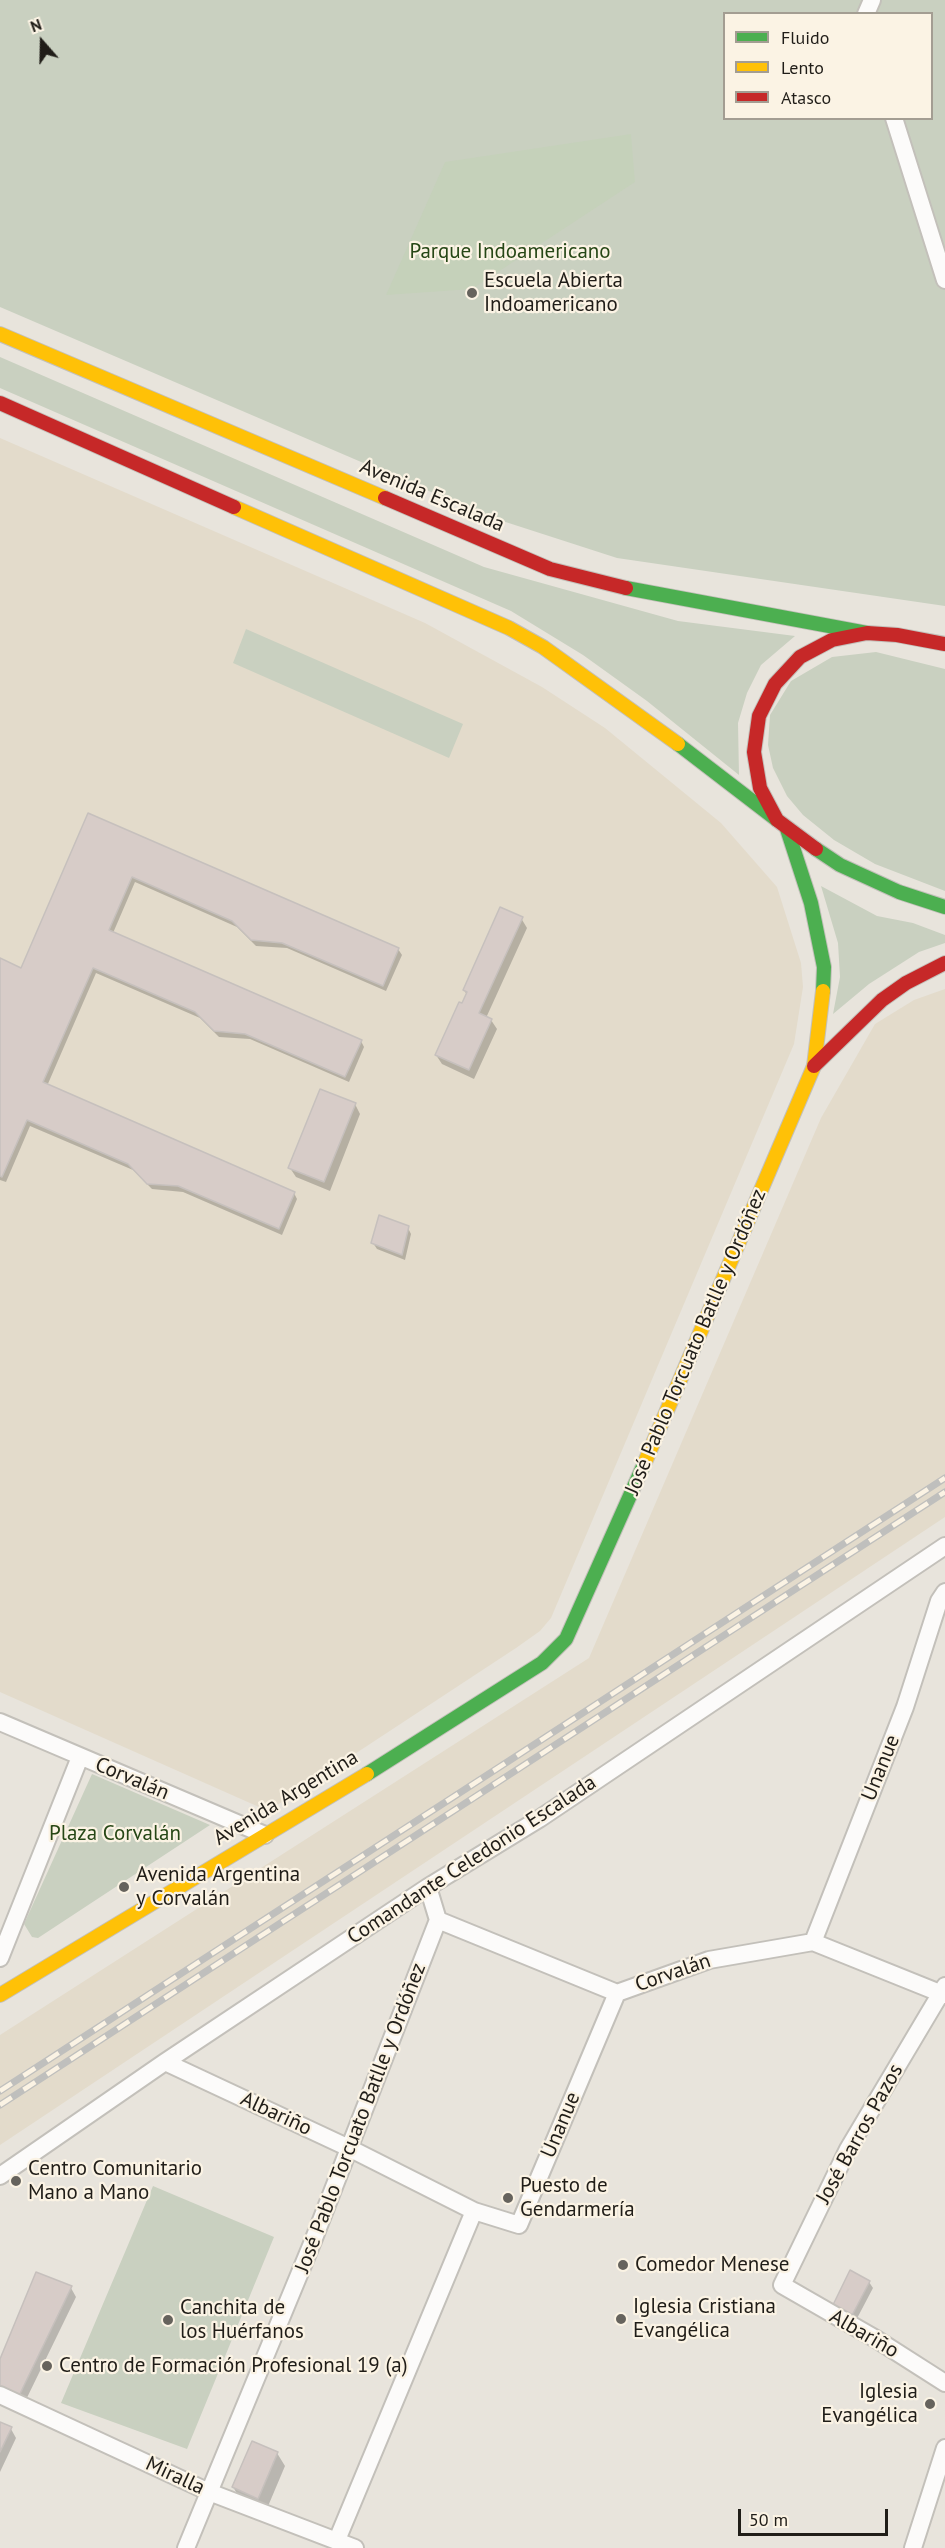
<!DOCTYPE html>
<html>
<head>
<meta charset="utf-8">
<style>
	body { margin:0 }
	#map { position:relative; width:945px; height:2548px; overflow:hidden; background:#e8e4dc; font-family:"PT Sans",sans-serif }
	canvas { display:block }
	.legend { position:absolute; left:723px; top:12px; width:210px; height:108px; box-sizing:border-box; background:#fbf3e4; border:2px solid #a39d92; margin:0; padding:8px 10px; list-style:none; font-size:18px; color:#201d18 }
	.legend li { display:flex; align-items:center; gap:12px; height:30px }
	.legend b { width:30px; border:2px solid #a39d92 }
	.north { position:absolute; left:12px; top:12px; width:60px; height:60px; -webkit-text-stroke:4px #fbf3e4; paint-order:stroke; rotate:340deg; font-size:16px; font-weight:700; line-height:24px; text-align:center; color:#201d18 }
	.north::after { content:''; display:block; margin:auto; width:21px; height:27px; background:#201d18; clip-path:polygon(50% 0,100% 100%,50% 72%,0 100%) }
	.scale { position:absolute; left:738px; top:2509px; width:150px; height:27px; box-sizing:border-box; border:3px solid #201d18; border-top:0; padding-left:8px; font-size:18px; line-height:21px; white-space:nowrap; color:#201d18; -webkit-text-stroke:4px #fbf3e4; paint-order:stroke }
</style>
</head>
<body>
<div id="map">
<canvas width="945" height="2548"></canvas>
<ul class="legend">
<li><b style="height:8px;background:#4caf50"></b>Fluido</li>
<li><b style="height:8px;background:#ffc107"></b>Lento</li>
<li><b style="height:8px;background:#c62828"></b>Atasco</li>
</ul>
<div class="north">N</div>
<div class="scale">50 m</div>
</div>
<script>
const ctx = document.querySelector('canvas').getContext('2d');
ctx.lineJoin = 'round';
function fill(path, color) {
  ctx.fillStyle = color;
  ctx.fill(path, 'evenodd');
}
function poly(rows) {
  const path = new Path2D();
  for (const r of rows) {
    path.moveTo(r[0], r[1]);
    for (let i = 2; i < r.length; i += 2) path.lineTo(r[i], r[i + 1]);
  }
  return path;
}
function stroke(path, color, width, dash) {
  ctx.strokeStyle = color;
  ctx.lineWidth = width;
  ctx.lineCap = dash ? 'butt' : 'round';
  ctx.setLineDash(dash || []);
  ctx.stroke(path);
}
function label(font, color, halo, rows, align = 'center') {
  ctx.font = font + ' "PT Sans",sans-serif';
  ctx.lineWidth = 4.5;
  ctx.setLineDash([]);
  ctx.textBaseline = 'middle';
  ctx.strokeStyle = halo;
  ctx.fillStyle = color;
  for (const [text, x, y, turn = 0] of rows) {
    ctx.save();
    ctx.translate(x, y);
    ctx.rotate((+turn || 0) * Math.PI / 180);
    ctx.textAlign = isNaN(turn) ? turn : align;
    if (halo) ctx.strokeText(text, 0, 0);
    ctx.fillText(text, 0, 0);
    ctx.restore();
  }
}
fill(poly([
	[0,438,425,623,542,687,605,728,721,823,777,887,801,963,803,987,794,1044,551,1618,540,1631,516,1648,268,1811,0,1692],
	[945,989,945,1517,0,2145,0,2035,589,1658,821,1118,875,1024,914,1000]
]), '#e3dbcb');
fill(poly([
	[0,0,945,0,945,606,617,558,487,516,0,307],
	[724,14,932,14,932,118,724,118],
	[0,357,484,567,678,621,795,636,761,665,747,693,738,723,739,775,647,701,583,655,511,611,0,388],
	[246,629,463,724,449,758,233,663],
	[876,652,945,669,945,891,875,864,834,840,803,815,787,796,773,768,768,745,770,715,791,681,832,657],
	[821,886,877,916,913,923,945,935,945,943,919,952,869,984,833,1014,840,977,838,943],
	[92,1774,210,1825,38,1938,32,1937,24,1924],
	[153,2186,274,2237,187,2449,61,2403]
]), '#c9d0c0');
fill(poly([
	[631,134,635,182,472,289,386,295,445,162]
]), '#c5d1ba');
fill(poly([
	[89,815,398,949,402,955,386,991,287,948,256,946,237,927,135,882,113,933,361,1041,364,1047,349,1082,250,1039,219,1037,200,1018,96,973,47,1086,294,1193,297,1199,282,1235,183,1192,152,1189,133,1170,30,1126,6,1182,0,1180,0,960,22,970],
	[521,918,527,928,486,1018,491,1020,497,1029,474,1079,442,1064,436,1055,467,995,464,990],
	[355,1104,360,1114,330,1191,296,1177,290,1168],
	[408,1228,411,1234,405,1260,377,1249,373,1243],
	[869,2282,873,2288,853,2326,835,2317],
	[71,2288,76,2297,21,2410,0,2363],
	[0,2423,11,2429,16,2438,0,2472],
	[277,2453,285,2466,266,2511,241,2500,233,2487]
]), '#0003');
const building = poly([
	[88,813,399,948,383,986,282,943,251,940,232,921,132,877,109,930,362,1040,345,1077,245,1034,214,1031,195,1012,93,968,43,1082,295,1192,279,1229,178,1186,147,1184,128,1164,27,1120,2,1177,0,1176,0,958,21,968,88,813],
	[500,907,523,917,479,1013,492,1019,469,1070,435,1055,459,1002,462,1003,467,992,463,990,500,907],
	[320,1089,356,1103,324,1182,288,1168,320,1089],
	[379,1215,409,1226,402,1255,371,1243,379,1215],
	[850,2270,870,2281,849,2321,830,2311,850,2270],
	[36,2272,72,2286,16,2402,0,2395,0,2359,36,2272],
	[0,2422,12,2427,0,2452,0,2422],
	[252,2441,278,2452,258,2499,232,2487,252,2441]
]);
fill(building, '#d7ccc8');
stroke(building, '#c6c0bd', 1.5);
const street = poly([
	[866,14,872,0],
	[894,118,945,280],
	[0,1722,265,1835],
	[428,1887,438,1920,617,1993,709,1960,813,1942,945,1995],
	[813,1942,905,1707,939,1601,945,1592],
	[0,1958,80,1757],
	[945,1986,848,2149,782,2285,876,2339,945,2383],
	[165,2062,349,2148,474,2211,519,2225,617,1993],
	[0,2176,165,2062,428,1887,539,1819,945,1546],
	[0,2395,209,2492,355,2548],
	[337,2540,474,2211],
	[186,2548,313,2241,438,1920],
	[913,2548,945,2448]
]);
const fast = poly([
	[626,588,867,633],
	[678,744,777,820],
	[787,829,811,903,824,967,823,991],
	[816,849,840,865,899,892,945,907],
	[367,1774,542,1663,566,1639,645,1462]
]);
const slow = poly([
	[0,334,385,498],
	[234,507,509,628,543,647,678,744],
	[645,1462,814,1066,823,991],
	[0,1995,367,1774]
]);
const jam = poly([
	[0,403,234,507],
	[385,498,550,569,626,588],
	[816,849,777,820,760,788,754,752,759,716,775,684,800,657,832,640,867,633,897,635,945,644],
	[814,1066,882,1000,906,983,945,963]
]);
stroke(street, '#c3c0ba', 20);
stroke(fast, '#c3c0ba', 16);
stroke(slow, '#c3c0ba', 16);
stroke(jam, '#c3c0ba', 16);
stroke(street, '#fcfbfa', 16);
stroke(fast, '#4caf50', 14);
stroke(slow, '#ffc107', 14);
stroke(jam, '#c62828', 14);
const rail = poly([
	[0,2091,945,1478],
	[0,2105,945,1492]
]);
stroke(rail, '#bfbfbd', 7);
stroke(rail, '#fbf3e4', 4.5, [14]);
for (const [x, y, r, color] of [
	[472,293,6,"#66635d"],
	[124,1887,6,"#66635d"],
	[16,2181,6,"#66635d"],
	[508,2198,6,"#66635d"],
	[623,2265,6,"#66635d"],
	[621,2319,6,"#66635d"],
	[168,2320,6,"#66635d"],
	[47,2366,6,"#66635d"],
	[930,2404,6,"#66635d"]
]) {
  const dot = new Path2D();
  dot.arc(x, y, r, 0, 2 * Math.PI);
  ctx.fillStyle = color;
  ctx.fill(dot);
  stroke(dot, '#fbf3e4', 2);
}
label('21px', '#264716', '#fbf3e4', [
	["Parque Indoamericano",510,252],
	["Plaza Corvalán",115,1834]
]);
label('21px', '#201d18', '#fbf3e4', [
	["Escuela Abierta",484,281],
	["Indoamericano",484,305],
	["Avenida Argentina",136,1875],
	["y Corvalán",136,1899],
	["Centro Comunitario",28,2169],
	["Mano a Mano",28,2193],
	["Puesto de",520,2186],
	["Gendarmería",520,2210],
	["Comedor Menese",635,2265],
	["Iglesia Cristiana",633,2307],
	["Evangélica",633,2331],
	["Canchita de",180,2308],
	["los Huérfanos",180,2332],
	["Centro de Formación Profesional 19 (a)",59,2366],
	["Iglesia",918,2392,"right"],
	["Evangélica",918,2416,"right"]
], 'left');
label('21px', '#201d18', '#fbf3e4', [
	["Avenida Escalada",432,496,23],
	["José Pablo Torcuato Batlle y Ordóñez",696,1342,-67],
	["Unanue",881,1768,-68],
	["Corvalán",132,1779,23],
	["Avenida Argentina",286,1798,-31],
	["Comandante Celedonio Escalada",472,1860,-33],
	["Corvalán",673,1973,-19],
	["Albariño",276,2114,25],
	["José Pablo Torcuato Batlle y Ordóñez",361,2118,-69],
	["Unanue",561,2125,-67],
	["José Barros Pazos",860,2134,-61],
	["Albariño",864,2334,30],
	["Miralla",175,2476,25]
]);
</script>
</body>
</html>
